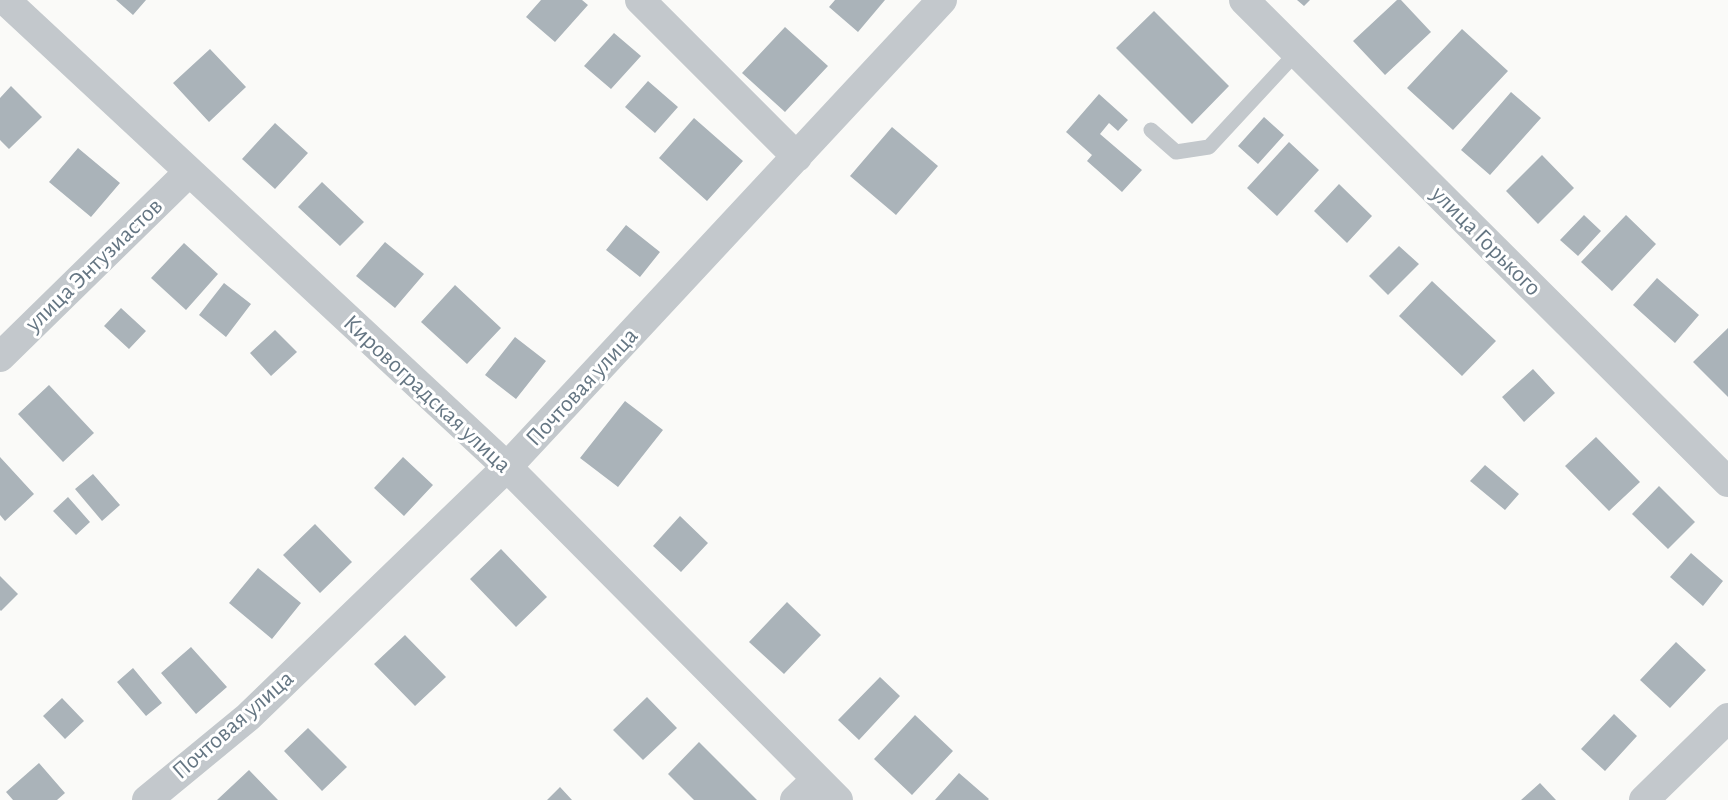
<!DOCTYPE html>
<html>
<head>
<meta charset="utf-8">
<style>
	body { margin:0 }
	canvas { display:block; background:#fafaf8 }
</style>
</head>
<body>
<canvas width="1728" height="800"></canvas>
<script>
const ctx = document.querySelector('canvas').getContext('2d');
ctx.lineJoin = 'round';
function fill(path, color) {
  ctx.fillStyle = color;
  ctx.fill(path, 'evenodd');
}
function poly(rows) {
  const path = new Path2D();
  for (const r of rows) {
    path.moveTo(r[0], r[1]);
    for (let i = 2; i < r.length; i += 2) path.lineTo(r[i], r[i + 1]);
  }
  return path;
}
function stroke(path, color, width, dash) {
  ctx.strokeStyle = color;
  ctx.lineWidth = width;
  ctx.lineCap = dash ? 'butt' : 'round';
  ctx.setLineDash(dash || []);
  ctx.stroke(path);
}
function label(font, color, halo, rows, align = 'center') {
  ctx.font = font + ' "Alegreya Sans",sans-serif';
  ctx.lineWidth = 6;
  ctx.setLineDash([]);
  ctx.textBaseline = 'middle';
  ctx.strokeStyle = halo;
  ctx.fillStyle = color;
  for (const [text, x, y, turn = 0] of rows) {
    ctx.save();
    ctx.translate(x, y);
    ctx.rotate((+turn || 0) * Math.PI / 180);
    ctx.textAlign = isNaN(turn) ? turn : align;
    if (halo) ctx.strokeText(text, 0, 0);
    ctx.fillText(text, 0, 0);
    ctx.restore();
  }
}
fill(poly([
	[116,0,146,0,133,15],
	[541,0,582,0,588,5,555,42,526,17],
	[835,0,885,0,858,32,829,7],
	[1297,0,1310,0,1304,6],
	[1397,0,1401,0,1431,32,1385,75,1353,41],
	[1154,11,1229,86,1192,124,1116,48],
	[785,27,828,66,785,112,742,73],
	[1462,29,1508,71,1453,130,1407,88],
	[614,33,641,56,611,89,584,66],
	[210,49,246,87,209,122,173,83],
	[648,81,678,107,655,133,625,107],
	[11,86,42,117,9,149,0,140,0,98],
	[1511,92,1541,118,1490,175,1461,150],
	[1099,94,1128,120,1118,131,1109,123,1100,134,1142,170,1122,192,1087,161,1092,155,1066,132],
	[1264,117,1284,135,1258,164,1238,146],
	[694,118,743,161,707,201,659,158],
	[275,123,308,153,275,189,242,159],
	[892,127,938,166,896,215,850,176],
	[1289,142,1319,170,1277,216,1247,188],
	[78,148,120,183,91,217,49,182],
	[1542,155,1574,188,1538,224,1506,191],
	[322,182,364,222,340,246,298,207],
	[1339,184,1372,216,1347,243,1314,211],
	[1584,215,1601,231,1578,256,1560,240],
	[1626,215,1656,244,1612,291,1581,262],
	[626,225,660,252,640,277,606,250],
	[385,242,424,274,395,308,356,276],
	[184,243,218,274,186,310,151,278],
	[1399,246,1419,264,1388,295,1369,276],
	[1657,278,1699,315,1675,343,1633,305],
	[1432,281,1496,341,1462,376,1399,316],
	[224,283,251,304,226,337,199,315],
	[455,285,501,328,467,364,421,322],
	[121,308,146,331,129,349,104,326],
	[1728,328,1728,397,1693,362],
	[275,330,297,352,271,376,250,353],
	[515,337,546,361,516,399,485,375],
	[1533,369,1555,393,1524,422,1502,397],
	[49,385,94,433,63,462,18,414],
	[625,401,663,430,618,487,580,458],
	[1596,437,1640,482,1609,511,1565,466],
	[0,457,34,494,5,521,0,515],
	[403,457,433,485,404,516,374,488],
	[1485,465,1519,494,1505,510,1470,481],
	[93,474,120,505,102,521,75,489],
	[1659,486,1695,522,1668,549,1632,514],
	[68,497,90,522,76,535,53,511],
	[680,516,708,543,681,572,653,546],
	[315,524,352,562,320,593,283,555],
	[501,549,547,597,516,627,470,579],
	[1691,553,1723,581,1703,606,1670,577],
	[258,568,301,603,272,639,229,603],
	[0,576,18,594,1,611,0,610],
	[787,602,821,635,784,674,749,642],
	[405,635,446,677,415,706,374,664],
	[1676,642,1706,670,1670,708,1640,680],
	[191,647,227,687,196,714,161,673],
	[133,668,162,703,146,716,117,682],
	[880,677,900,696,859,740,838,720],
	[647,697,677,728,643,760,613,730],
	[62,698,84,721,65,739,43,716],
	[1614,714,1637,736,1605,771,1581,749],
	[915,715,953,751,912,795,874,759],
	[308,728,347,767,322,791,284,751],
	[699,742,757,800,694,800,668,774],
	[39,763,65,793,57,800,13,800,6,792],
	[249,770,278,800,217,800],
	[959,773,989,799,988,800,935,800],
	[1540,783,1556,800,1521,800],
	[560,787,572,800,547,800]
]), '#aab3b9');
stroke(poly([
	[1151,130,1176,152,1209,147,1297,52]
]), '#c3c8cc', 15);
stroke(poly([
	[5,0,507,467,838,800],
	[640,0,797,157],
	[1244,0,1728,482],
	[0,357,189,172],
	[147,800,248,717,507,467,942,0],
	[795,800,816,780],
	[1644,800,1728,718]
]), '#c3c8cc', 30);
label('24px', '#657683', '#fff', [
	["улица Горького",1486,241,45],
	["улица Энтузиастов",94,265,-44],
	["Почтовая улица",582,387,-47],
	["Кировоградская улица",427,394,43],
	["Почтовая улица",233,725,-41]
]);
</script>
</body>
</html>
